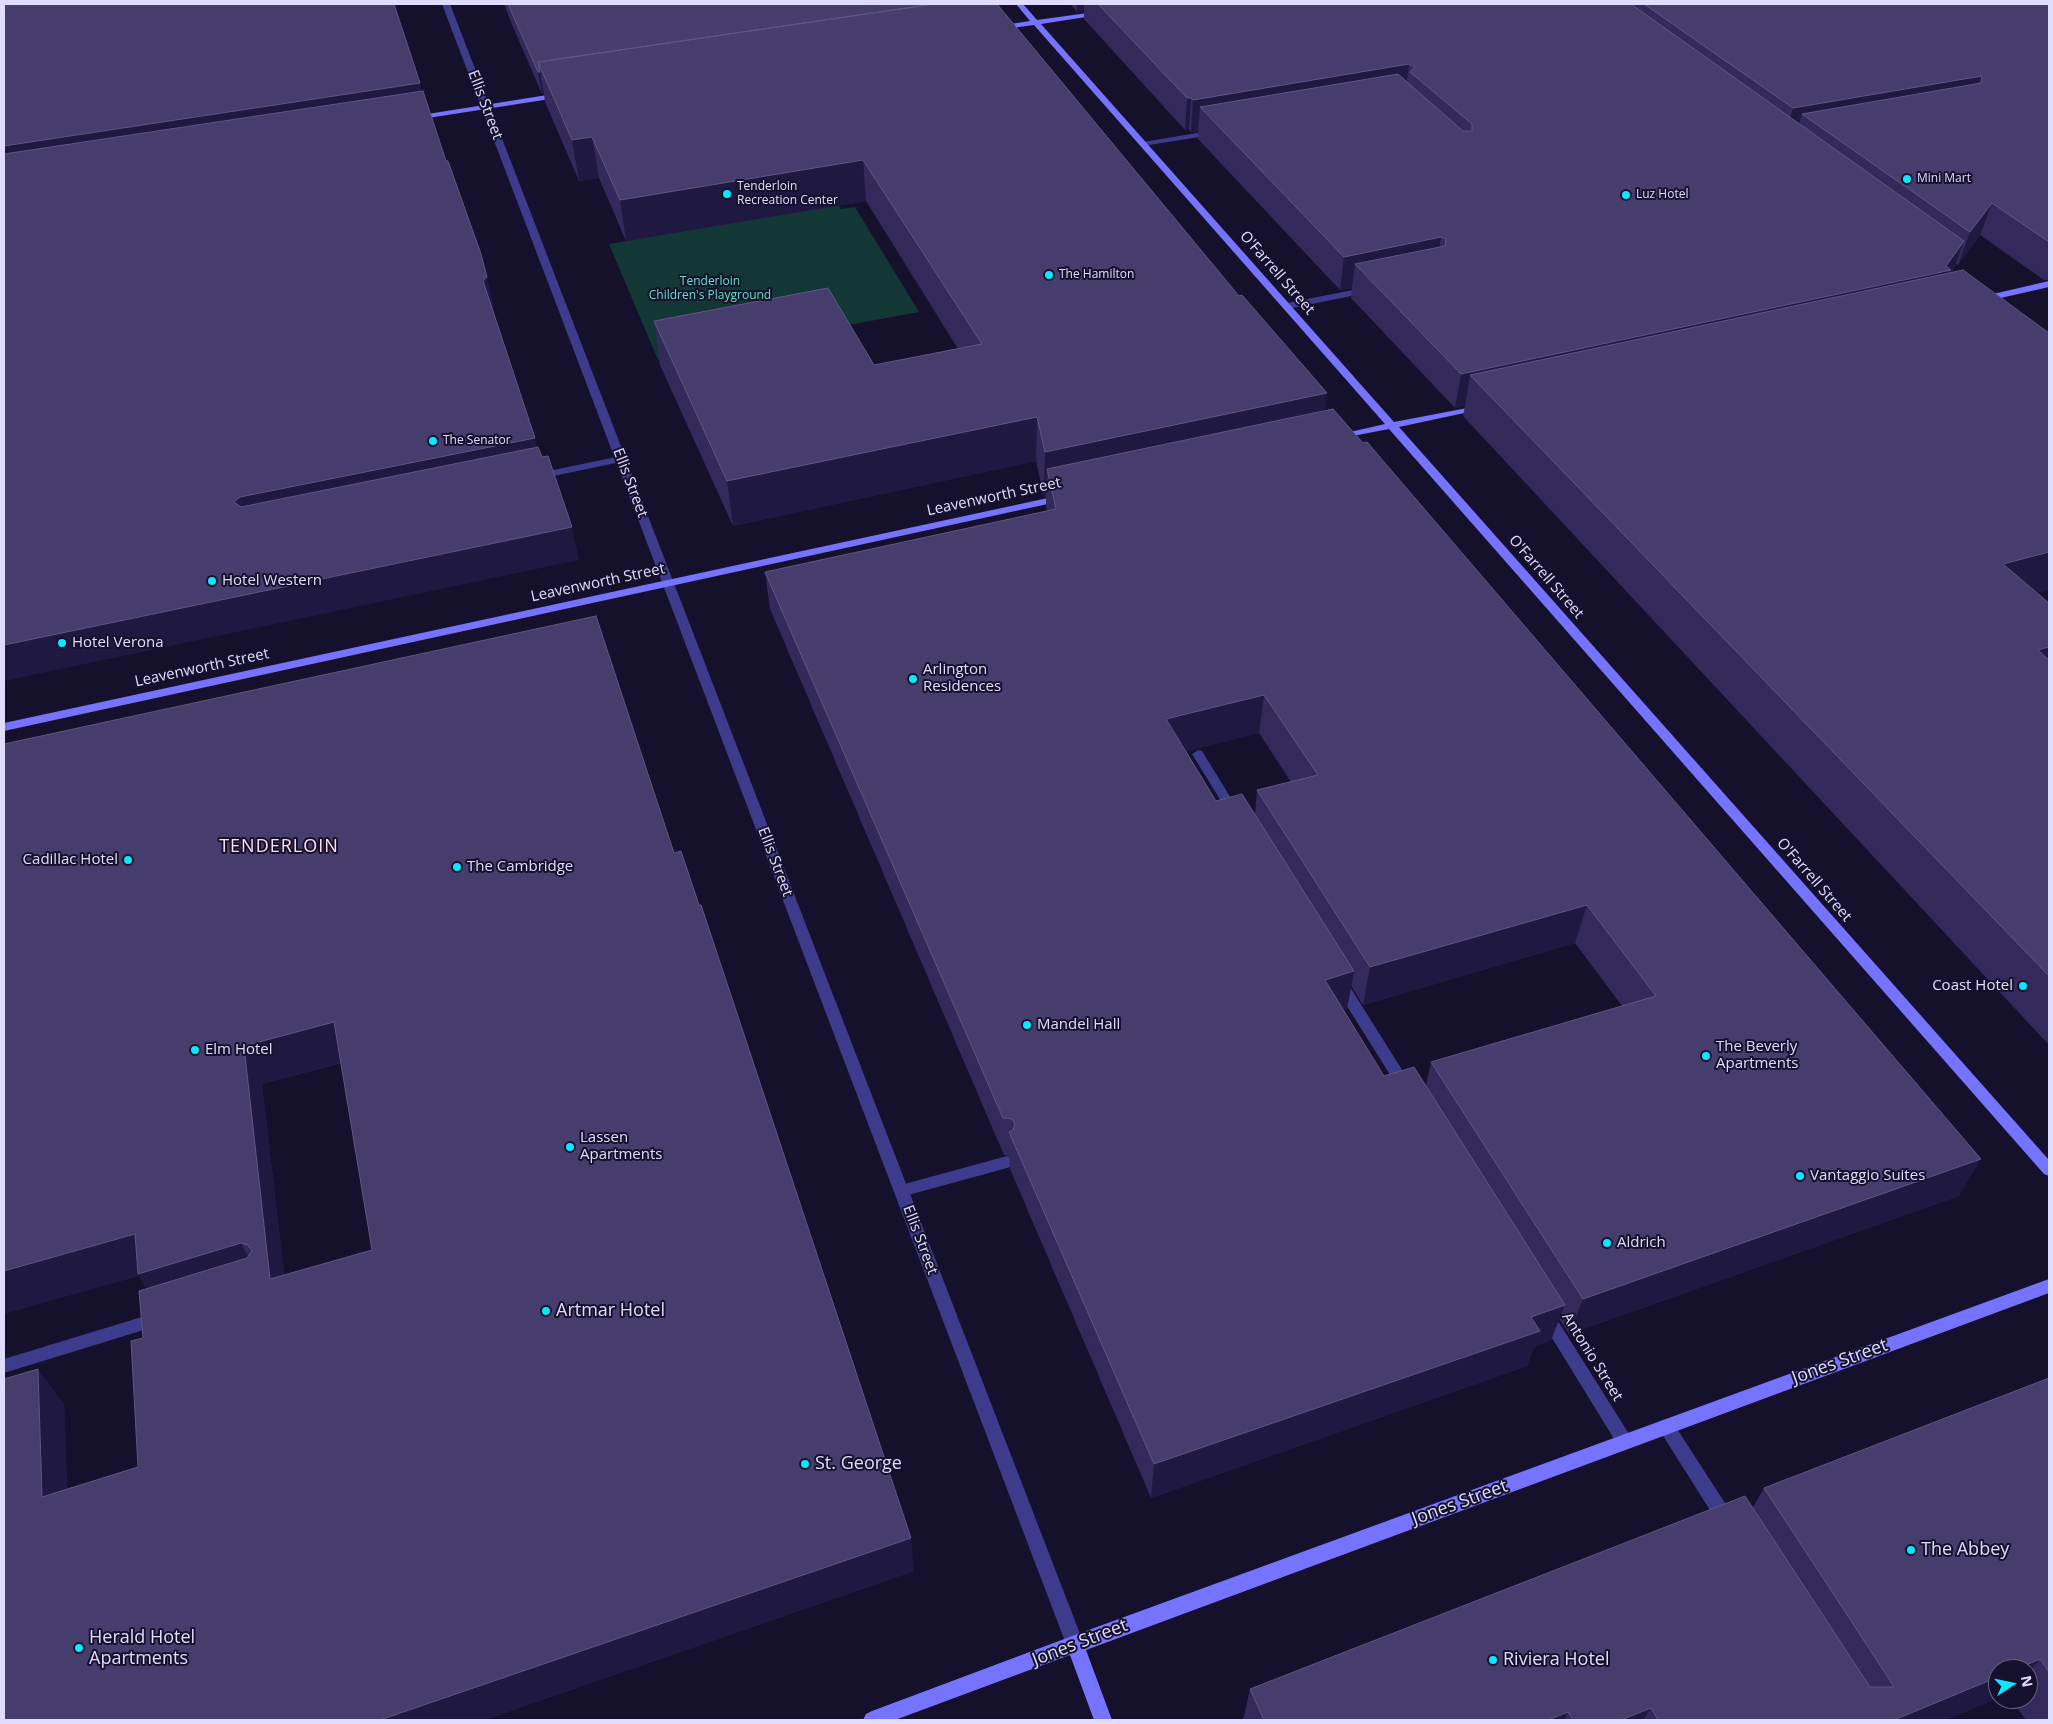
<!DOCTYPE html>
<html>
<head>
<meta charset="utf-8">
<style>
	body { margin:0 }
	#map { position:relative; width:2053px; height:1724px; overflow:hidden; background:#15112c; font-family:"Open Sans",sans-serif }
	canvas { display:block }
	.frame { position:absolute; inset:0; border:5px solid #e0dcff; pointer-events:none }
	.north { position:absolute; left:1988px; top:1659px; width:50px; height:50px; box-sizing:border-box; background:#15112c; border:1px solid #666280; border-radius:50%; rotate:79deg; font-size:14px; font-weight:700; line-height:20px; text-align:center; color:#e0dcff }
	.north::after { content:''; display:block; margin:auto; width:18px; height:22px; background:#08e8ff; clip-path:polygon(50% 0,100% 100%,50% 72%,0 100%) }
</style>
</head>
<body>
<div id="map">
<canvas width="2053" height="1724"></canvas>
<div class="frame"></div>
<div class="north">N</div>
</div>
<script>
const ctx = document.querySelector('canvas').getContext('2d');
ctx.lineJoin = 'round';
function fill(path, color) {
  ctx.fillStyle = color;
  ctx.fill(path, 'evenodd');
}
function poly(rows) {
  const path = new Path2D();
  for (const r of rows) {
    path.moveTo(r[0], r[1]);
    for (let i = 2; i < r.length; i += 2) path.lineTo(r[i], r[i + 1]);
  }
  return path;
}
function stroke(path, color, width, dash) {
  ctx.strokeStyle = color;
  ctx.lineWidth = width;
  ctx.lineCap = dash ? 'butt' : 'round';
  ctx.setLineDash(dash || []);
  ctx.stroke(path);
}
function label(font, color, halo, rows, align = 'center') {
  ctx.font = font + ' "Open Sans",sans-serif';
  ctx.lineWidth = 4;
  ctx.setLineDash([]);
  ctx.textBaseline = 'middle';
  ctx.strokeStyle = halo;
  ctx.fillStyle = color;
  for (const [text, x, y, turn = 0] of rows) {
    ctx.save();
    ctx.translate(x, y);
    ctx.rotate((+turn || 0) * Math.PI / 180);
    ctx.textAlign = isNaN(turn) ? turn : align;
    if (halo) ctx.strokeText(text, 0, 0);
    ctx.fillText(text, 0, 0);
    ctx.restore();
  }
}
fill(poly([
	[838,205,841,209,855,207,919,312,658,360,609,244]
]), '#133735');
fill(poly([
	[1215,130,1219,132,1218,134,1143,146,1139,144,1143,142,1215,130],
	[1368,287,1371,288,1371,292,1287,309,1282,306,1287,303,1368,287],
	[621,456,626,459,625,461,539,479,534,476,539,473,621,456],
	[1198,750,1202,751,1237,808,1239,811,1237,814,1229,814,1192,754,1198,750],
	[1340,978,1345,979,1409,1081,1411,1085,1409,1089,1404,1091,1399,1089,1335,987,1333,983,1335,979,1340,978],
	[1007,1156,1012,1158,1014,1162,1012,1166,1007,1168,901,1197,896,1195,894,1191,896,1187,901,1185,1007,1156],
	[1546,1308,1551,1310,1631,1437,1633,1442,1631,1447,1625,1449,1619,1447,1541,1320,1538,1315,1541,1310,1546,1308],
	[158,1312,163,1314,166,1319,163,1324,4,1373,4,1359,158,1312],
	[1666,1419,1672,1421,1732,1514,1734,1520,1732,1526,1726,1528,1720,1526,1660,1431,1658,1426,1660,1421,1666,1419]
]), '#3d3b8c');
fill(poly([
	[442,4,450,4,1084,1644,1081,1650,1075,1653,1069,1650,1066,1644,442,4]
]), '#3d3b8c');
fill(poly([
	[1016,4,1023,4,1037,20,1102,11,1102,15,1099,15,1041,24,1394,422,1483,405,1483,409,1399,427,2049,1160,2049,1176,2044,1174,1389,429,1337,439,1337,435,1385,424,1034,25,997,30,997,26,1030,21,1016,4],
	[560,93,563,93,563,97,415,120,411,118,415,116,560,93],
	[2049,281,2049,287,1983,302,1979,299,1980,297,2049,281],
	[1062,495,1066,496,1066,500,4,731,4,723,1062,495],
	[2049,1279,2049,1293,1086,1650,1112,1720,1094,1720,1070,1655,895,1720,863,1720,866,1714,872,1711,1075,1635,2049,1279]
]), '#7673ff');
fill(poly([
	[504,4,997,4,1959,1196,1569,1334,1559,1319,1551,1340,1534,1347,1527,1366,1151,1498,1010,1169,1009,1156,1004,1155,770,609,765,572,1047,511,1046,507,1046,496,1044,497,1036,461,733,526,660,365,654,321,874,365,958,349,866,201,626,241,599,178,579,181,545,102,544,94,542,94,513,27],
	[1259,733,1291,782,1257,790,1255,813,1216,801,1186,751],
	[1575,943,1622,1006,1431,1062,1426,1085,1384,1076,1343,1010,1347,1009,1351,986,1363,1005],
	[1070,4,2049,4,2049,280,2044,280,1980,235,1958,265,1956,264,1952,272,2037,593,2049,603,2049,1045,1463,416,1465,406,1455,408,1351,298,1352,288,1340,290,1198,139,1198,131,1191,132,1189,129,1185,130,1084,19,1084,11,1077,12],
	[4,744,674,853,914,1571,484,1720,4,1720,64,1404,67,1489,138,1467,143,1338,147,1289,139,1276],
	[341,1063,372,1250,284,1275,262,1084],
	[2049,1378,2049,1720,2026,1720,2011,1699,2028,1699,2028,1669,1998,1669,1998,1698,1945,1720,1243,1720,1250,1689,1753,1507,1764,1488]
]), '#33295a');
fill(poly([
	[1077,4,1084,4,1084,11,1077,12],
	[1409,64,1405,95,1200,107,1198,131,1191,132,1193,100],
	[538,72,540,72,544,94,542,94],
	[1982,76,1970,107,1802,114,1795,138,1784,140,1793,108],
	[420,83,427,112,4,177,4,146],
	[1187,98,1191,98,1189,129,1185,130],
	[592,137,599,178,579,181,572,140],
	[863,160,866,201,626,241,620,200],
	[1992,203,1980,235,1958,265,1970,232],
	[1441,237,1436,270,1355,264,1352,288,1340,290,1344,257],
	[1964,241,1952,274,1470,375,1465,406,1455,408,1461,374,1946,266],
	[487,277,494,308,490,312,483,281],
	[1327,393,1321,437,1047,469,1046,496,1044,497,1045,452],
	[1037,417,1036,461,733,526,727,481],
	[535,438,542,470,252,529,234,502,240,497],
	[572,527,579,560,4,681,4,645],
	[2049,552,2049,590,1984,607,2003,564],
	[2049,647,2049,684,2038,650],
	[1264,695,1259,733,1163,757,1166,719],
	[1587,905,1575,943,1363,1005,1370,967],
	[1354,971,1347,1009,1318,1018,1325,980],
	[334,1022,350,1060,262,1084,289,1315,270,1279,244,1046],
	[1981,1159,1959,1196,1569,1334,1583,1299],
	[135,1234,241,1243,260,1279,160,1310,139,1276,4,1314,4,1271],
	[1565,1305,1551,1340,1534,1347,1527,1366,1151,1498,1154,1464,1531,1317],
	[38,1369,64,1404,69,1531,42,1497],
	[911,1538,914,1571,484,1720,380,1720],
	[2040,1659,2028,1673,2028,1669,2017,1669],
	[1998,1677,1998,1698,1945,1720,1894,1720],
	[1651,1708,1643,1720,1621,1720],
	[1568,1712,1564,1720,1548,1720]
]), '#1f1840');
const building = poly([
	[4,4,394,4,420,83,4,146,4,4],
	[508,4,934,4,538,62,540,72,538,72,508,4],
	[934,4,997,4,1239,296,1242,295,1327,393,1045,452,1037,417,727,481,654,321,828,288,874,365,982,344,863,160,620,200,592,137,572,140,538,62,934,4],
	[1098,4,1631,4,1964,241,1946,266,1951,270,1461,374,1355,264,1445,246,1446,239,1441,237,1344,257,1200,107,1398,74,1463,131,1472,131,1472,124,1410,72,1415,67,1409,64,1193,100,1191,98,1187,98,1098,4],
	[1644,4,2049,4,2049,242,1992,203,1970,232,1802,114,1981,83,1982,76,1793,108,1644,4],
	[423,91,446,161,448,161,481,254,487,277,483,281,535,438,240,497,234,502,241,507,538,447,542,457,548,456,572,527,4,645,4,154,423,91],
	[1963,270,2049,333,2049,552,2003,564,2049,603,2049,647,2038,650,2049,660,2049,976,1470,375,1963,270],
	[1333,409,1363,443,1367,442,1981,1159,1583,1299,1431,1062,1656,996,1587,905,1370,967,1257,790,1318,775,1264,695,1166,719,1216,801,1242,794,1354,971,1325,980,1384,1076,1414,1067,1565,1305,1531,1317,1540,1331,1154,1464,1009,1132,1013,1130,1015,1124,1012,1119,1003,1118,765,572,1056,509,1047,469,1333,409],
	[596,616,674,853,681,851,699,905,701,905,911,1538,380,1720,4,1720,4,1379,38,1369,42,1497,138,1467,131,1341,143,1338,139,1291,247,1258,252,1251,248,1245,241,1243,138,1274,135,1234,4,1271,4,744,596,616],
	[334,1022,372,1250,270,1279,244,1046,334,1022],
	[2049,1378,2049,1672,2040,1659,2017,1669,1998,1669,1998,1677,1894,1720,1658,1720,1651,1708,1621,1720,1573,1720,1568,1712,1548,1720,1264,1720,1250,1689,1745,1496,1870,1687,1893,1687,1893,1685,1764,1488,2049,1378]
]);
fill(building, '#463d6c');
stroke(building, '#5e5683', 1);
for (const [x, y, r, color] of [
	[1907,179,5,"#08e8ff"],
	[727,194,5,"#08e8ff"],
	[1626,195,5,"#08e8ff"],
	[1049,275,5,"#08e8ff"],
	[433,441,5,"#08e8ff"],
	[212,581,5,"#08e8ff"],
	[62,643,5,"#08e8ff"],
	[913,679,5,"#08e8ff"],
	[128,860,5,"#08e8ff"],
	[457,867,5,"#08e8ff"],
	[2023,986,5,"#08e8ff"],
	[1027,1025,5,"#08e8ff"],
	[195,1050,5,"#08e8ff"],
	[1706,1056,5,"#08e8ff"],
	[570,1147,5,"#08e8ff"],
	[1800,1176,5,"#08e8ff"],
	[1607,1243,5,"#08e8ff"],
	[546,1311,5,"#08e8ff"],
	[805,1464,5,"#08e8ff"],
	[1911,1550,5,"#08e8ff"],
	[79,1648,5,"#08e8ff"],
	[1493,1660,5,"#08e8ff"]
]) {
  const dot = new Path2D();
  dot.arc(x, y, r, 0, 2 * Math.PI);
  ctx.fillStyle = color;
  ctx.fill(dot);
  stroke(dot, '#15112c', 2);
}
label('12px', '#e0dcff', '#15112c', [
	["Mini Mart",1917,179],
	["Tenderloin",737,187],
	["Recreation Center",737,201],
	["Luz Hotel",1636,195],
	["The Hamilton",1059,275],
	["The Senator",443,441]
], 'left');
label('12px', '#63e4c3', '#15112c', [
	["Tenderloin",710,282],
	["Children's Playground",710,296]
]);
label('15px', '#e0dcff', '#15112c', [
	["Ellis Street",485,105,69],
	["O'Farrell Street",1277,273,49],
	["Ellis Street",630,483,69],
	["Leavenworth Street",994,497,-12],
	["O'Farrell Street",1546,577,49],
	["Leavenworth Street",598,583,-12],
	["Leavenworth Street",202,668,-12],
	["Ellis Street",775,862,69],
	["O'Farrell Street",1814,880,49],
	["Ellis Street",920,1240,69],
	["Antonio Street",1592,1357,58]
]);
label('15px', '#e0dcff', '#15112c', [
	["Hotel Western",222,581],
	["Hotel Verona",72,643],
	["Arlington",923,670],
	["Residences",923,687],
	["Cadillac Hotel",118,860,"right"],
	["The Cambridge",467,867],
	["Coast Hotel",2013,986,"right"],
	["Mandel Hall",1037,1025],
	["The Beverly",1716,1047],
	["Apartments",1716,1064],
	["Elm Hotel",205,1050],
	["Lassen",580,1138],
	["Apartments",580,1155],
	["Vantaggio Suites",1810,1176],
	["Aldrich",1617,1243]
], 'left');
ctx.letterSpacing = '1px';
label('18px', '#ffdef3', '#15112c', [
	["TENDERLOIN",279,847]
]);
ctx.letterSpacing = '0px';
label('18px', '#e0dcff', '#15112c', [
	["Artmar Hotel",556,1311],
	["St. George",815,1464],
	["The Abbey",1921,1550],
	["Herald Hotel",89,1638],
	["Apartments",89,1659],
	["Riviera Hotel",1503,1660]
], 'left');
label('18px', '#e0dcff', '#15112c', [
	["Jones Street",1840,1362,-20],
	["Jones Street",1460,1503,-20],
	["Jones Street",1080,1643,-21]
]);
</script>
</body>
</html>
